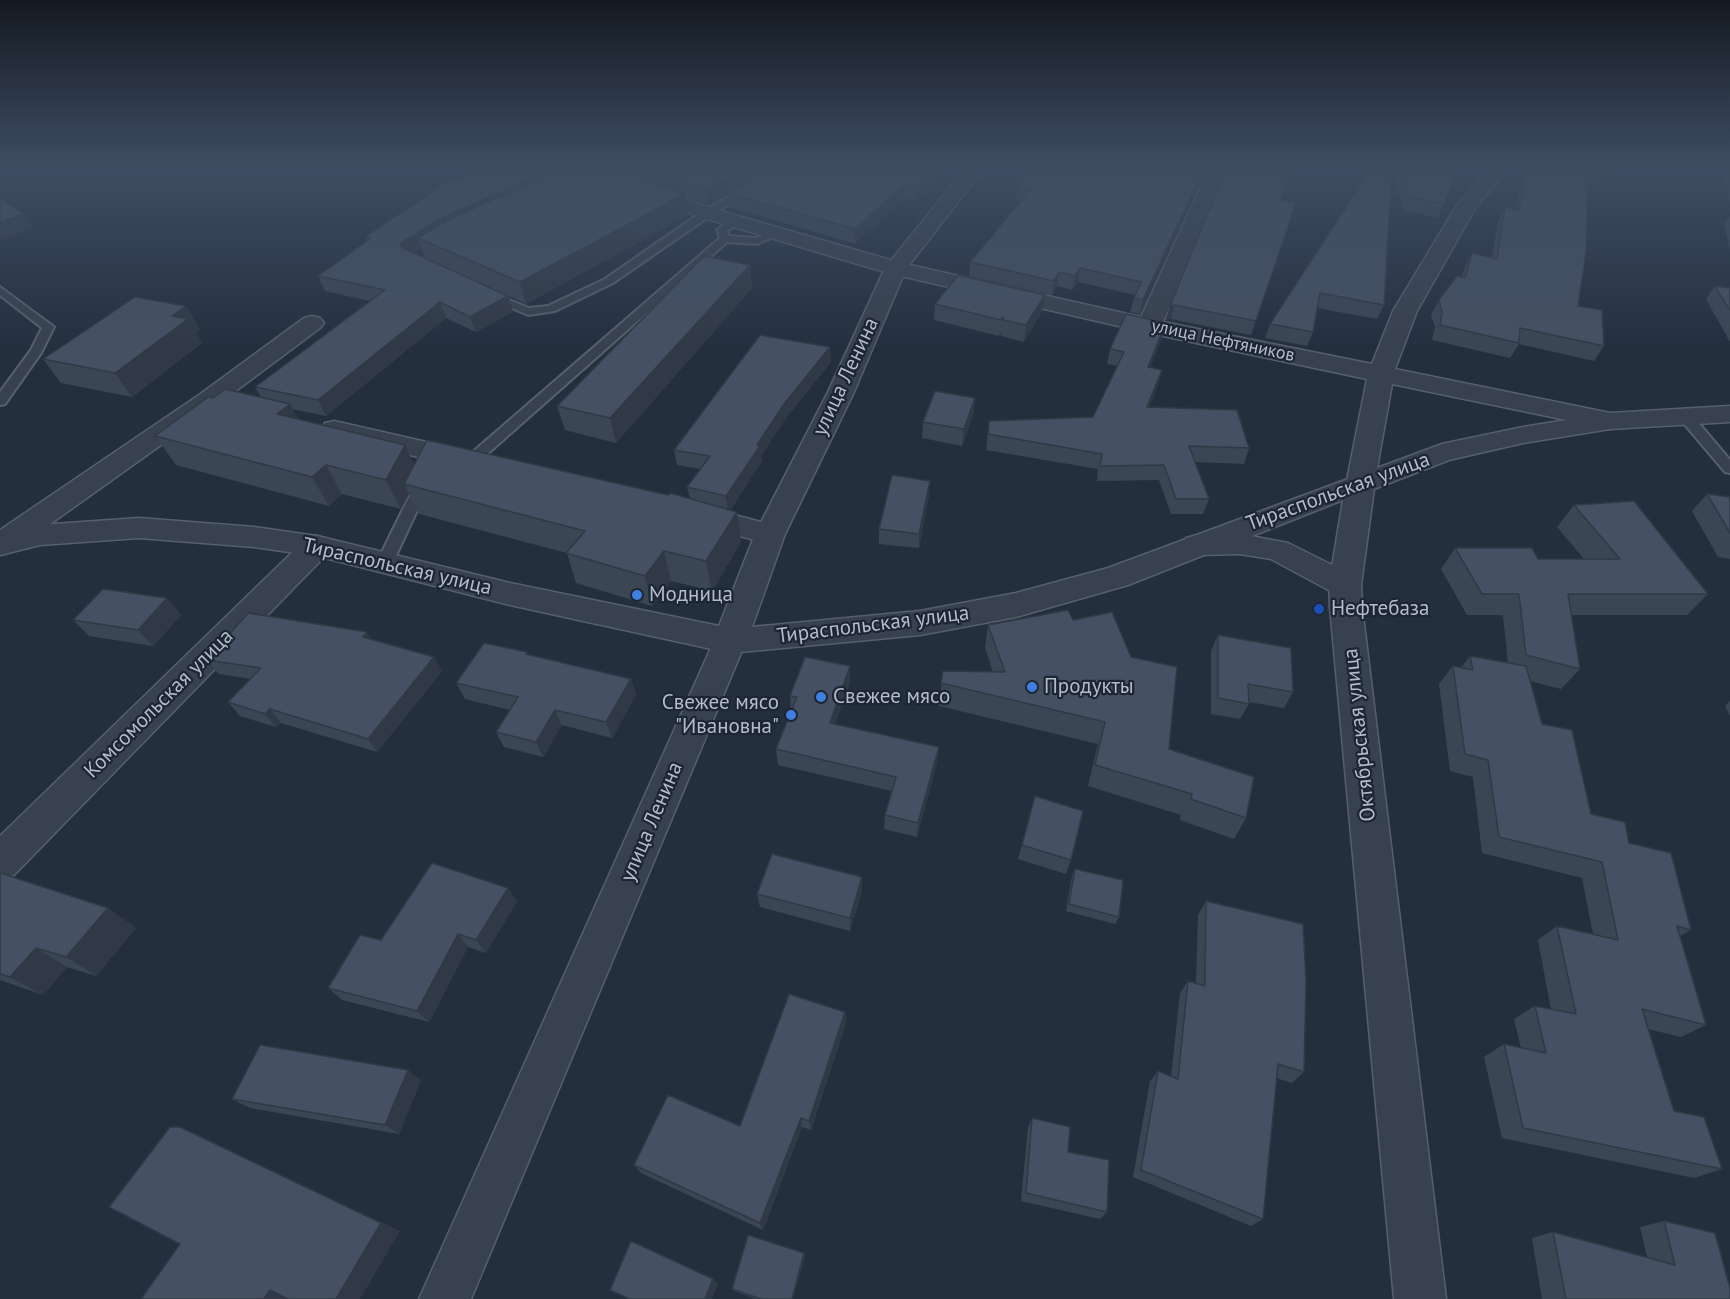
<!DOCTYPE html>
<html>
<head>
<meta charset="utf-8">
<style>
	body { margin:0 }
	canvas { display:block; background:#242f3e }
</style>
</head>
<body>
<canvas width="1730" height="1299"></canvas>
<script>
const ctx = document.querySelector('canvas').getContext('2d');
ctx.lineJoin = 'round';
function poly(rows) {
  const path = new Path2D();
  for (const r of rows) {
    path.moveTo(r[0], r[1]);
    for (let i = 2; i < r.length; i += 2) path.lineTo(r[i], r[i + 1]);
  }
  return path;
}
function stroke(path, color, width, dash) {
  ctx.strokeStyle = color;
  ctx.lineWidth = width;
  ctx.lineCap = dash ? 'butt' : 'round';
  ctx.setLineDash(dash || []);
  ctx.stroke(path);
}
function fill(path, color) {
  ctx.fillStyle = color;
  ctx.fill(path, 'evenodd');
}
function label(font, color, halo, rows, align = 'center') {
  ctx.font = font + ' "PT Sans",sans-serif';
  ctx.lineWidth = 4.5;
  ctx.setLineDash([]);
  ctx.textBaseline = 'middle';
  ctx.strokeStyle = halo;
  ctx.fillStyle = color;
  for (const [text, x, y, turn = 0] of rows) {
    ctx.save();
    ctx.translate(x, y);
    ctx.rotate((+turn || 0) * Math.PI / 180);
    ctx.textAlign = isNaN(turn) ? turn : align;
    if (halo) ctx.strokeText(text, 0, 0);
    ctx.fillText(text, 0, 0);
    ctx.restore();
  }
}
const service = poly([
	[745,188,748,189,748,193,711,215,613,283,555,311,528,315,484,296,490,293,494,294,529,308,548,306,605,279,703,211,745,188],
	[732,219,741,221,727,231,729,236,756,238,774,231,779,234,757,244,727,242,477,463,467,463,465,460,467,457,720,238,717,230,732,219],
	[0,287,54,327,41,353,5,404,0,405,0,392,31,350,42,328,0,295,0,287],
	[1686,413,1691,414,1730,460,1730,473,1725,472,1681,420,1679,417,1681,414,1686,413],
	[422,480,429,485,393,562,390,566,380,566,377,562,415,485,422,480]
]);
const minor = poly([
	[1210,166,1228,166,1163,322,1372,364,1393,311,1457,205,1484,174,1487,166,1505,166,1500,179,1476,207,1417,311,1395,369,1610,413,1619,415,1623,421,1619,427,1610,429,1392,384,1374,485,1370,491,1360,494,1350,491,1346,485,1367,379,1149,333,888,273,700,217,637,195,634,191,637,187,651,187,714,209,901,263,1141,317,1210,166],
	[312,316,320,318,324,323,320,328,217,405,11,552,0,555,0,530,199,395,304,318,312,316],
	[334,421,475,453,479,459,475,465,465,468,325,435,321,429,325,423,334,421],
	[696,505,780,527,785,534,780,541,770,544,686,522,681,515,686,508,696,505],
	[1240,534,1288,543,1356,577,1361,585,1356,593,1345,596,1334,593,1271,559,1240,554,1197,555,1186,552,1182,545,1186,538,1197,535,1240,534],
	[317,536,328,539,332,546,328,553,14,875,0,880,0,836,306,539,317,536],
	[730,629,742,632,746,641,471,1299,419,1299,714,641,718,632,730,629]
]);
const tertiary = poly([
	[967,166,986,166,906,269,854,392,785,534,752,627,920,611,1016,593,1108,568,1442,444,1523,427,1610,413,1730,406,1730,422,1610,429,1523,443,1449,460,1374,489,1361,585,1362,607,1446,1299,1394,1299,1330,607,1329,585,1343,500,1128,585,1016,617,920,635,730,653,510,605,317,556,254,547,139,538,40,545,0,555,0,535,40,525,139,518,254,527,317,536,510,583,719,626,755,534,828,392,885,268,967,166]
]);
stroke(service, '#565f6c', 4);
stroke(minor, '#565f6c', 3);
stroke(tertiary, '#565f6c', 3);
fill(service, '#38414e');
fill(minor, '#38414e');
fill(tertiary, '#38414e');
fill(poly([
	[614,166,948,166,917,201,904,198,855,244,729,207,727,194,708,204,686,197,688,215,526,304,509,296,513,312,476,332,446,318,326,416,292,409,298,419,405,445,414,465,690,498,687,487,700,469,677,465,674,450,831,362,785,419,761,456,762,461,730,510,737,512,741,542,712,591,671,581,652,606,576,583,567,553,419,514,409,494,401,509,342,494,329,506,176,465,155,436,213,398,261,397,255,387,370,301,325,291,318,276,367,241,365,237,457,180,637,177],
	[677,184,678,191,669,189],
	[422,249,425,258,415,253],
	[1034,166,1207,166,1140,314,1130,312,1135,295,1078,282,1072,290,1057,286,1052,295,969,276,970,262,1020,201,1015,200,1017,187],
	[1227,166,1293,166,1280,200,1296,203,1251,335,1171,319,1166,320,1170,306],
	[1373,166,1460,166,1438,218,1403,210,1392,170,1384,305,1377,319,1317,308,1313,332,1307,346,1265,338,1270,324],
	[1526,166,1622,166,1618,173,1604,171,1596,184,1587,182,1578,306,1604,346,1594,361,1519,344,1510,358,1432,340,1435,327,1431,315,1439,300,1462,277,1465,267,1472,253,1492,257,1498,221,1505,207,1516,209],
	[1722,166,1730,166,1730,203],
	[1730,216,1730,250,1724,224],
	[1715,286,1730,288,1730,342,1706,299],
	[752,288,616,443,565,430,557,406],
	[1045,295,1042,311,1024,342,1001,336,1000,333,999,336,934,320,935,304],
	[1166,323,1162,338,1150,367,1162,370,1158,385,1149,407,1249,448,1244,464,1195,462,1209,499,1203,514,1171,514,1159,480,1097,481,1098,469,986,450,989,421,1093,417,1118,366,1107,364,1110,349],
	[200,329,196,333,202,343,132,397,61,383,43,359],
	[975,398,973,415,962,446,922,438,923,422],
	[930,481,929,495,919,548,879,544,879,529],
	[1707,494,1730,497,1730,559,1718,557,1692,511],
	[1574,505,1708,594,1687,615,1572,615,1580,669,1561,689,1530,681,1542,724,1591,814,1629,843,1691,930,1680,936,1706,1025,1681,1037,1648,1029,1674,1111,1722,1169,1694,1178,1502,1138,1484,1057,1504,1044,1521,1048,1514,1019,1535,1006,1551,1010,1538,940,1557,926,1593,934,1582,878,1482,853,1473,777,1450,771,1439,684,1453,666,1461,668,1470,656,1508,663,1503,615,1467,615,1441,569,1455,548,1538,559,1584,559,1557,527],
	[167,598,181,615,153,646,89,636,73,620],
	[1073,620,1169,749,1246,818,1234,839,1180,820,1181,815,1088,786,1098,744,939,706,943,671,993,672,985,648,988,625],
	[1218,635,1293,692,1284,708,1249,702,1249,704,1240,719,1211,714,1211,651],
	[372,639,434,657,442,671,377,752,281,723,276,727,240,716,228,702,251,679,219,674,207,660],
	[528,654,631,679,636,695,612,738,562,725,543,757,504,747,496,732,510,710,465,699,456,683],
	[850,666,850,682,835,724,937,763,917,837,884,829,885,815,892,791,778,765,776,749,791,711,790,696],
	[1730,701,1730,716,1725,706],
	[1035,796,1071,860,1066,874,1018,859],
	[1075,869,1119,917,1115,924,1066,911,1072,876],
	[0,873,108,908,136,928,96,976,67,967,43,995,0,980],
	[862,891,850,931,760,907,757,894],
	[517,901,486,953,468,947,429,1022,342,1000,328,988,381,940],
	[1206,901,1304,1072,1292,1083,1276,1078,1263,1219,1251,1226,1133,1177,1150,1081,1158,1071,1171,1076,1180,993,1188,981,1196,983,1198,915],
	[845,1012,846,1023,811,1130,802,1127,763,1230,641,1173,634,1165,740,1126],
	[421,1080,399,1134,250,1108,232,1099],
	[1032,1118,1068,1152,1107,1212,1100,1219,1021,1201,1028,1127],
	[1664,1221,1730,1299,1542,1299,1532,1238,1553,1232,1647,1257,1640,1227],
	[805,1256,793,1299,756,1299,734,1291,732,1289]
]), '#3b4654');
fill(poly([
	[558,166,590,166,418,238,422,249,407,258,401,247,401,243,440,219],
	[682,166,710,166,677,181,677,184,666,190,664,176],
	[751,166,779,166,708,204,706,189],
	[936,166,948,166,917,201,917,187],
	[1205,166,1207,166,1140,314,1143,300],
	[905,184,904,198,855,244,855,229],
	[685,194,688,215,526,304,520,282],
	[24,214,34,229,0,241,0,222],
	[750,265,752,288,616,443,610,418],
	[1080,268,1078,282,1072,290,1075,276],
	[1059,272,1057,286,1052,295,1054,281],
	[1045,295,1042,311,1024,342,1026,325],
	[508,296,513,312,476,332,470,317],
	[440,302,446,318,326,416,318,400],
	[1174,305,1171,319,1166,320,1170,306],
	[186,306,200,329,196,333,202,343,132,397,115,373,172,316],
	[1166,323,1162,338,1144,382,1148,367],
	[830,347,831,362,785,419,761,456,762,461,728,512,726,496,757,445,784,404],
	[1162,370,1158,385,1143,422,1147,407],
	[975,398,973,415,962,446,964,429],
	[290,404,306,433,277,414],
	[405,445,418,474,404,484,409,494,401,509,386,480],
	[326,465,342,494,329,506,312,477],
	[930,481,929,495,919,548,919,534],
	[737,512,741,542,712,591,706,561],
	[664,551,671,581,652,606,645,576],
	[167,598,181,615,153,646,138,630],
	[367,632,376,646,363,637],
	[434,657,442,671,377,752,368,739],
	[850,666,850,682,830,739,830,723],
	[631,679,636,695,612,738,606,722],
	[270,709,281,723,276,727,265,714],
	[555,710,562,725,543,757,536,742],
	[939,747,937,763,917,837,918,823],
	[862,877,862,891,850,931,850,918],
	[508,888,517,901,486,953,476,940],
	[108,908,136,928,96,976,66,957],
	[458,934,468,947,429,1022,417,1011],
	[36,948,67,967,43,995,10,977],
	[845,1012,846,1023,811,1130,809,1121],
	[408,1070,421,1080,399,1134,385,1125],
	[801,1118,802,1127,763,1230,760,1223],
	[180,1127,400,1231,360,1299,336,1299],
	[804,1253,805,1256,793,1299,792,1299],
	[713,1279,718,1284,712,1299,705,1299],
	[270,1290,291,1299,264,1299]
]), '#303945');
const building = poly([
	[483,166,558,166,440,219,401,243,401,247,508,296,470,317,440,302,318,400,255,387,385,290,318,276,371,238,365,237,452,179,457,180,483,166],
	[569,166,612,166,656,185,685,194,520,282,418,238,448,220,569,166],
	[643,166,682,166,664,176,643,166],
	[703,166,751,166,706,189,677,181,703,166],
	[774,166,936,166,917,187,905,184,855,229,727,193,774,166],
	[1034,166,1205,166,1143,300,1134,298,1141,282,1080,268,1075,276,1059,272,1054,281,970,262,1030,190,1017,187,1034,166],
	[1227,166,1293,166,1280,200,1296,203,1256,321,1174,305,1170,306,1227,166],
	[1373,166,1392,166,1384,305,1320,293,1313,332,1270,324,1373,166],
	[1400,166,1460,166,1444,204,1409,197,1400,166],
	[1530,166,1605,166,1604,170,1588,167,1586,251,1578,306,1602,310,1604,346,1520,328,1519,343,1440,325,1442,312,1439,300,1457,276,1465,278,1472,253,1497,259,1505,207,1519,210,1530,166],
	[0,198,24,214,0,222,0,198],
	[704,256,750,265,610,418,557,406,704,256],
	[958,275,1045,295,1026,325,1004,320,1002,317,1001,320,935,304,958,275],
	[1715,286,1730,288,1730,311,1715,286],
	[135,297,186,306,172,316,188,319,115,373,43,359,135,297],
	[1126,314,1166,323,1148,367,1162,370,1147,407,1237,410,1249,448,1189,446,1209,499,1176,499,1164,465,1100,466,1102,454,988,434,989,421,1093,417,1124,352,1110,349,1126,314],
	[760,335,830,347,784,404,757,445,760,446,726,496,687,487,710,456,674,450,760,335],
	[225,389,290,404,277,414,405,445,386,480,326,465,312,477,155,436,208,397,213,398,225,389],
	[935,391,975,398,964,429,923,422,935,391],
	[427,440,668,495,670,493,737,512,706,561,664,551,645,576,566,553,585,531,404,484,427,440],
	[892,475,930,481,919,534,879,529,892,475],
	[1707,494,1730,497,1730,533,1707,494],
	[1634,501,1708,594,1568,594,1580,669,1526,655,1519,594,1482,594,1455,548,1532,548,1538,559,1620,559,1574,505,1634,501],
	[103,589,167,598,138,630,73,620,103,589],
	[1068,610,1073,620,1112,612,1131,657,1177,667,1169,749,1254,777,1246,818,1191,799,1192,794,1095,765,1105,722,941,683,943,671,1005,672,988,625,1068,610],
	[248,613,367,632,363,637,434,657,368,739,270,709,265,714,228,702,261,668,207,660,248,613],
	[1218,635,1291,648,1293,692,1248,684,1249,704,1218,698,1218,635],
	[484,643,527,652,526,654,631,679,606,722,555,710,536,742,496,732,518,697,456,683,484,643],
	[1470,656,1526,666,1542,724,1572,730,1591,814,1625,822,1629,843,1671,853,1691,930,1677,926,1706,1025,1642,1009,1674,1111,1704,1117,1722,1169,1523,1128,1504,1044,1546,1053,1535,1006,1576,1014,1557,926,1618,940,1602,862,1499,837,1488,760,1465,754,1453,666,1473,670,1470,656],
	[805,657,850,666,830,723,939,747,918,823,885,815,896,777,776,749,797,697,790,696,805,657],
	[1035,796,1083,811,1071,860,1022,845,1035,796],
	[772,854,862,877,850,918,757,894,772,854],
	[432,863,508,888,476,940,458,934,417,1011,328,988,360,935,381,940,432,863],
	[1075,869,1123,880,1119,917,1069,904,1075,869],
	[0,873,108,908,66,957,36,948,10,977,0,974,0,873],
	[1206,901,1303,924,1306,979,1304,1072,1278,1064,1263,1219,1141,1170,1158,1071,1178,1079,1188,981,1205,986,1206,901],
	[789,994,845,1012,809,1121,801,1118,760,1223,634,1165,668,1095,740,1126,789,994],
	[260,1045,408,1070,385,1125,232,1099,260,1045],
	[1032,1118,1070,1127,1068,1152,1109,1160,1107,1212,1026,1193,1032,1118],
	[170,1127,180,1127,381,1223,336,1299,288,1299,270,1290,264,1299,141,1299,180,1244,109,1207,170,1127],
	[1664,1221,1715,1233,1730,1288,1730,1299,1566,1299,1553,1232,1675,1265,1664,1221],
	[748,1235,804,1253,792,1299,761,1299,732,1289,748,1235],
	[631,1241,713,1279,705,1299,629,1299,610,1290,631,1241]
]);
fill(building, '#455162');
stroke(building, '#303945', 1.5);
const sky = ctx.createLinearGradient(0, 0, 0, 348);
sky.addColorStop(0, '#141a22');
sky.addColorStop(0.48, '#3f4d63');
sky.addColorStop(1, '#3f4d6300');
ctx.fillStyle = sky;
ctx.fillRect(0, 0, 1730, 348);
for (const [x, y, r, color] of [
	[637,595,6,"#3f7fe0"],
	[1319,609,6,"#1a4fb4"],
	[1032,687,6,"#3f7fe0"],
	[821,697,6,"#3f7fe0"],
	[791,715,6,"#3f7fe0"]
]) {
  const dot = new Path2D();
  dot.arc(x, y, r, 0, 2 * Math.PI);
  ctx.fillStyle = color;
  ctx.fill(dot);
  stroke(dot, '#1d2633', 2);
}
label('18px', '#b4bcc9', '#1d2633', [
	["улица Нефтяников",1223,341,12]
]);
label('21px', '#b4bcc9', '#1d2633', [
	["улица Ленина",846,377,-65],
	["Тираспольская улица",1338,492,-20],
	["Тираспольская улица",397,567,13],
	["Тираспольская улица",873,625,-7],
	["Комсомольская улица",159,704,-45],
	["Октябрьская улица",1360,735,-96],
	["улица Ленина",652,822,-67]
]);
label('21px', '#b4bcc9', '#1d2633', [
	["Модница",649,595],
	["Нефтебаза",1331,609],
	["Продукты",1044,687],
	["Свежее мясо",833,697],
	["Свежее мясо",779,703,"right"],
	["\"Ивановна\"",779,727,"right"]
], 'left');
</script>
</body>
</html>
